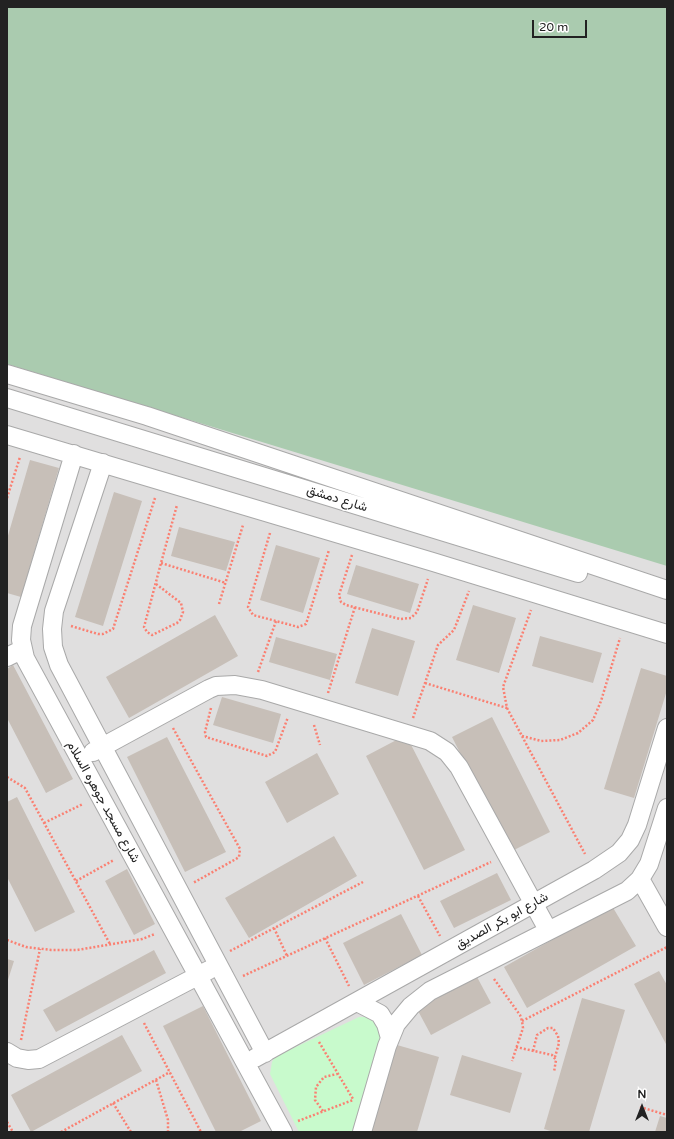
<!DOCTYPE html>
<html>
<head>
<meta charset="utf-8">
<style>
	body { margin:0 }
	#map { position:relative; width:674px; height:1139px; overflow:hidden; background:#f2efe9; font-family:"Varela Round",sans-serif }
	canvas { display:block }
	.frame { position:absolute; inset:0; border:8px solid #222; pointer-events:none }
	.north { position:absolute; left:622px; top:1087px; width:40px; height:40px; -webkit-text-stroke:3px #fff; paint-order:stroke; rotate:0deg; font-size:11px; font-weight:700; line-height:16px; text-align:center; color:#222 }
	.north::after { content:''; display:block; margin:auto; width:14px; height:18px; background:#222; clip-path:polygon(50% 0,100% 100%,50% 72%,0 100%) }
	.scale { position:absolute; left:532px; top:20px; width:55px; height:18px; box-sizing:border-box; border:2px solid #222; border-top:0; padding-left:5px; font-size:12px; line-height:14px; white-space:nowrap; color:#222; -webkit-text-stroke:3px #fff; paint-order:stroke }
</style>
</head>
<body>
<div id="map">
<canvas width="674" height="1139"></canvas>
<div class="frame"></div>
<div class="north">N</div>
<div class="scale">20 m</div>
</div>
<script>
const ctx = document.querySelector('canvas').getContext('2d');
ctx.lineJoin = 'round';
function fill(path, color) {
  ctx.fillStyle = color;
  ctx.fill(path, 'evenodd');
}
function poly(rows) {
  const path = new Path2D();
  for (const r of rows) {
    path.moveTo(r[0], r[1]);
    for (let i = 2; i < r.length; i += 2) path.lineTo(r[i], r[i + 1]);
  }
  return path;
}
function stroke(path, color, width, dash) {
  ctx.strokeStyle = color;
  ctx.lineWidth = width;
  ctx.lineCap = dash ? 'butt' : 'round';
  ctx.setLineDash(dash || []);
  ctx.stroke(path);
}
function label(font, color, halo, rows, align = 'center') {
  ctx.font = font + ' "Varela Round",Vazirmatn,sans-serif';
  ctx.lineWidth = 3;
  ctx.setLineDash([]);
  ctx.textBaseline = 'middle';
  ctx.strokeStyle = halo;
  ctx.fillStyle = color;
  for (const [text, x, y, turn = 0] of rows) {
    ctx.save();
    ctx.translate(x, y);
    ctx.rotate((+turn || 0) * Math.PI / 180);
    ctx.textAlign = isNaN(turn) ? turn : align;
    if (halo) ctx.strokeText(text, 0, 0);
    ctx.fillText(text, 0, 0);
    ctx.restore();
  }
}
fill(poly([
	[7,7,667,7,667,1132,7,1132]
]), '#e0dfdf');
fill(poly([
	[7,7,667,7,667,566,7,364]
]), '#aacbaf');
fill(poly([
	[359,1017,369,1017,375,1021,379,1028,380,1037,352,1132,299,1132,270,1074,272,1062,274,1058,283,1053]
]), '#c8facc');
fill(poly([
	[30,460,59,468,21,597,7,593,7,539],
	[114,492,142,501,103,626,75,617],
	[179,527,235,542,226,571,171,556],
	[276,545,320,558,303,613,260,600],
	[356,565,419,584,410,613,347,594],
	[473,605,516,618,499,673,456,660],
	[215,615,238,656,129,718,106,677],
	[372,628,415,641,398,696,355,683],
	[540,636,602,653,593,683,532,666],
	[276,637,337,654,330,680,269,662],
	[13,665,73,779,46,793,7,718,7,669],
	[641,668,667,676,667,690,634,798,604,789],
	[222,697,281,714,273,743,213,725],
	[492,717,550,832,510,852,452,737],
	[406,735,465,850,424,870,366,756],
	[167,737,226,852,185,872,127,757],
	[317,753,339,794,287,823,265,782],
	[17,797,75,912,35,932,7,877,7,802],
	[334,836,357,876,249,938,225,898],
	[127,869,155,924,134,935,105,881],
	[497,873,511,900,454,928,440,901],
	[612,906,636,946,527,1008,504,967],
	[401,914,422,955,364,985,343,943],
	[154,950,166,973,56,1032,43,1010],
	[7,959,14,961,7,983],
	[659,971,667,985,667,1046,634,984],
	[477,977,491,1003,431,1035,417,1009],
	[582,998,625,1010,589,1132,554,1132,544,1129],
	[203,1006,261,1121,239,1132,216,1132,163,1026],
	[122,1035,142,1071,31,1132,11,1095],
	[397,1045,439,1057,417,1132,371,1132],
	[462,1055,522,1073,510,1113,450,1095],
	[660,1116,667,1118,667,1132,655,1132]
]), '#c7bfb8');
const minor = poly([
	[7,374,147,416,667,590],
	[7,398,578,573],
	[7,435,433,562,667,634],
	[74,454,22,626,21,640,25,658,283,1132],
	[103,463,54,611,52,629,53,647,59,665,265,1053],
	[7,657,23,649],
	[93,752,209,689,216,686,235,685,262,690,430,741,447,752,459,767,548,930],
	[640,879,667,927],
	[357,1002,380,1014,386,1024,390,1038],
	[7,1052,17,1058,28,1060,39,1059,209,970],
	[255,1058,594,870,619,853,630,840,637,825,667,728],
	[362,1132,387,1046,396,1024,411,1006,430,991,627,891,640,879,649,864,667,808]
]);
stroke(minor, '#a9a9a9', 20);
stroke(poly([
	[7,498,20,457],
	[270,533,248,607,253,615,276,621,298,627,306,624,329,550],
	[352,555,339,595,341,602,346,605,400,619,411,618,417,612,428,579],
	[161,563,226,583],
	[156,584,181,603,183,612,180,620,177,623,152,635,147,632,144,627,161,563,177,505],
	[219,604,243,525],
	[71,626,98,634,103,634,113,629,155,498],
	[258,672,276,621],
	[425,683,507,708,503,687,531,610],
	[328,693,355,607],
	[211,708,205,732,206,737,267,756,275,752,288,717],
	[507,708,585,854],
	[413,718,438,645,454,630,469,591],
	[314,725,320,745],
	[173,728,240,849,239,857,236,859,193,883],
	[522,736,541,741,560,740,578,733,593,720,601,701,620,638],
	[7,777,25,788,110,944],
	[44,823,83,804],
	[76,881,114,860],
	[418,896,440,936],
	[274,928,287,956],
	[325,938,349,986],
	[7,940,26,947,51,950,77,950,142,939,155,934],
	[230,951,363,882],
	[243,976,491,862],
	[494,979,520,1015,522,1021,523,1028,512,1061],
	[522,1021,667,947],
	[144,1023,201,1132],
	[21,1040,40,949],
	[319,1042,353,1099],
	[516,1047,552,1055,556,1060,554,1072],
	[533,1051,537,1035,548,1028,553,1028,558,1036,559,1043,555,1057],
	[156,1080,168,1120,168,1132],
	[113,1103,131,1132],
	[640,1107,667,1115],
	[323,1111,315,1100,316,1087,324,1077,337,1074],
	[298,1121,353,1100],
	[7,1122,13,1132],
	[61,1132,170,1072]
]), '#fa8072', 2.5, [2, 2]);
stroke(minor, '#fff', 18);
label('13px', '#222', '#fff', [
	["شارع دمشق",337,499,17],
	["شارع مسجد جوهره السلام",103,802,61],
	["شارع ابو بكر الصديق",502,921,-29]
]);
</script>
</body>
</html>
